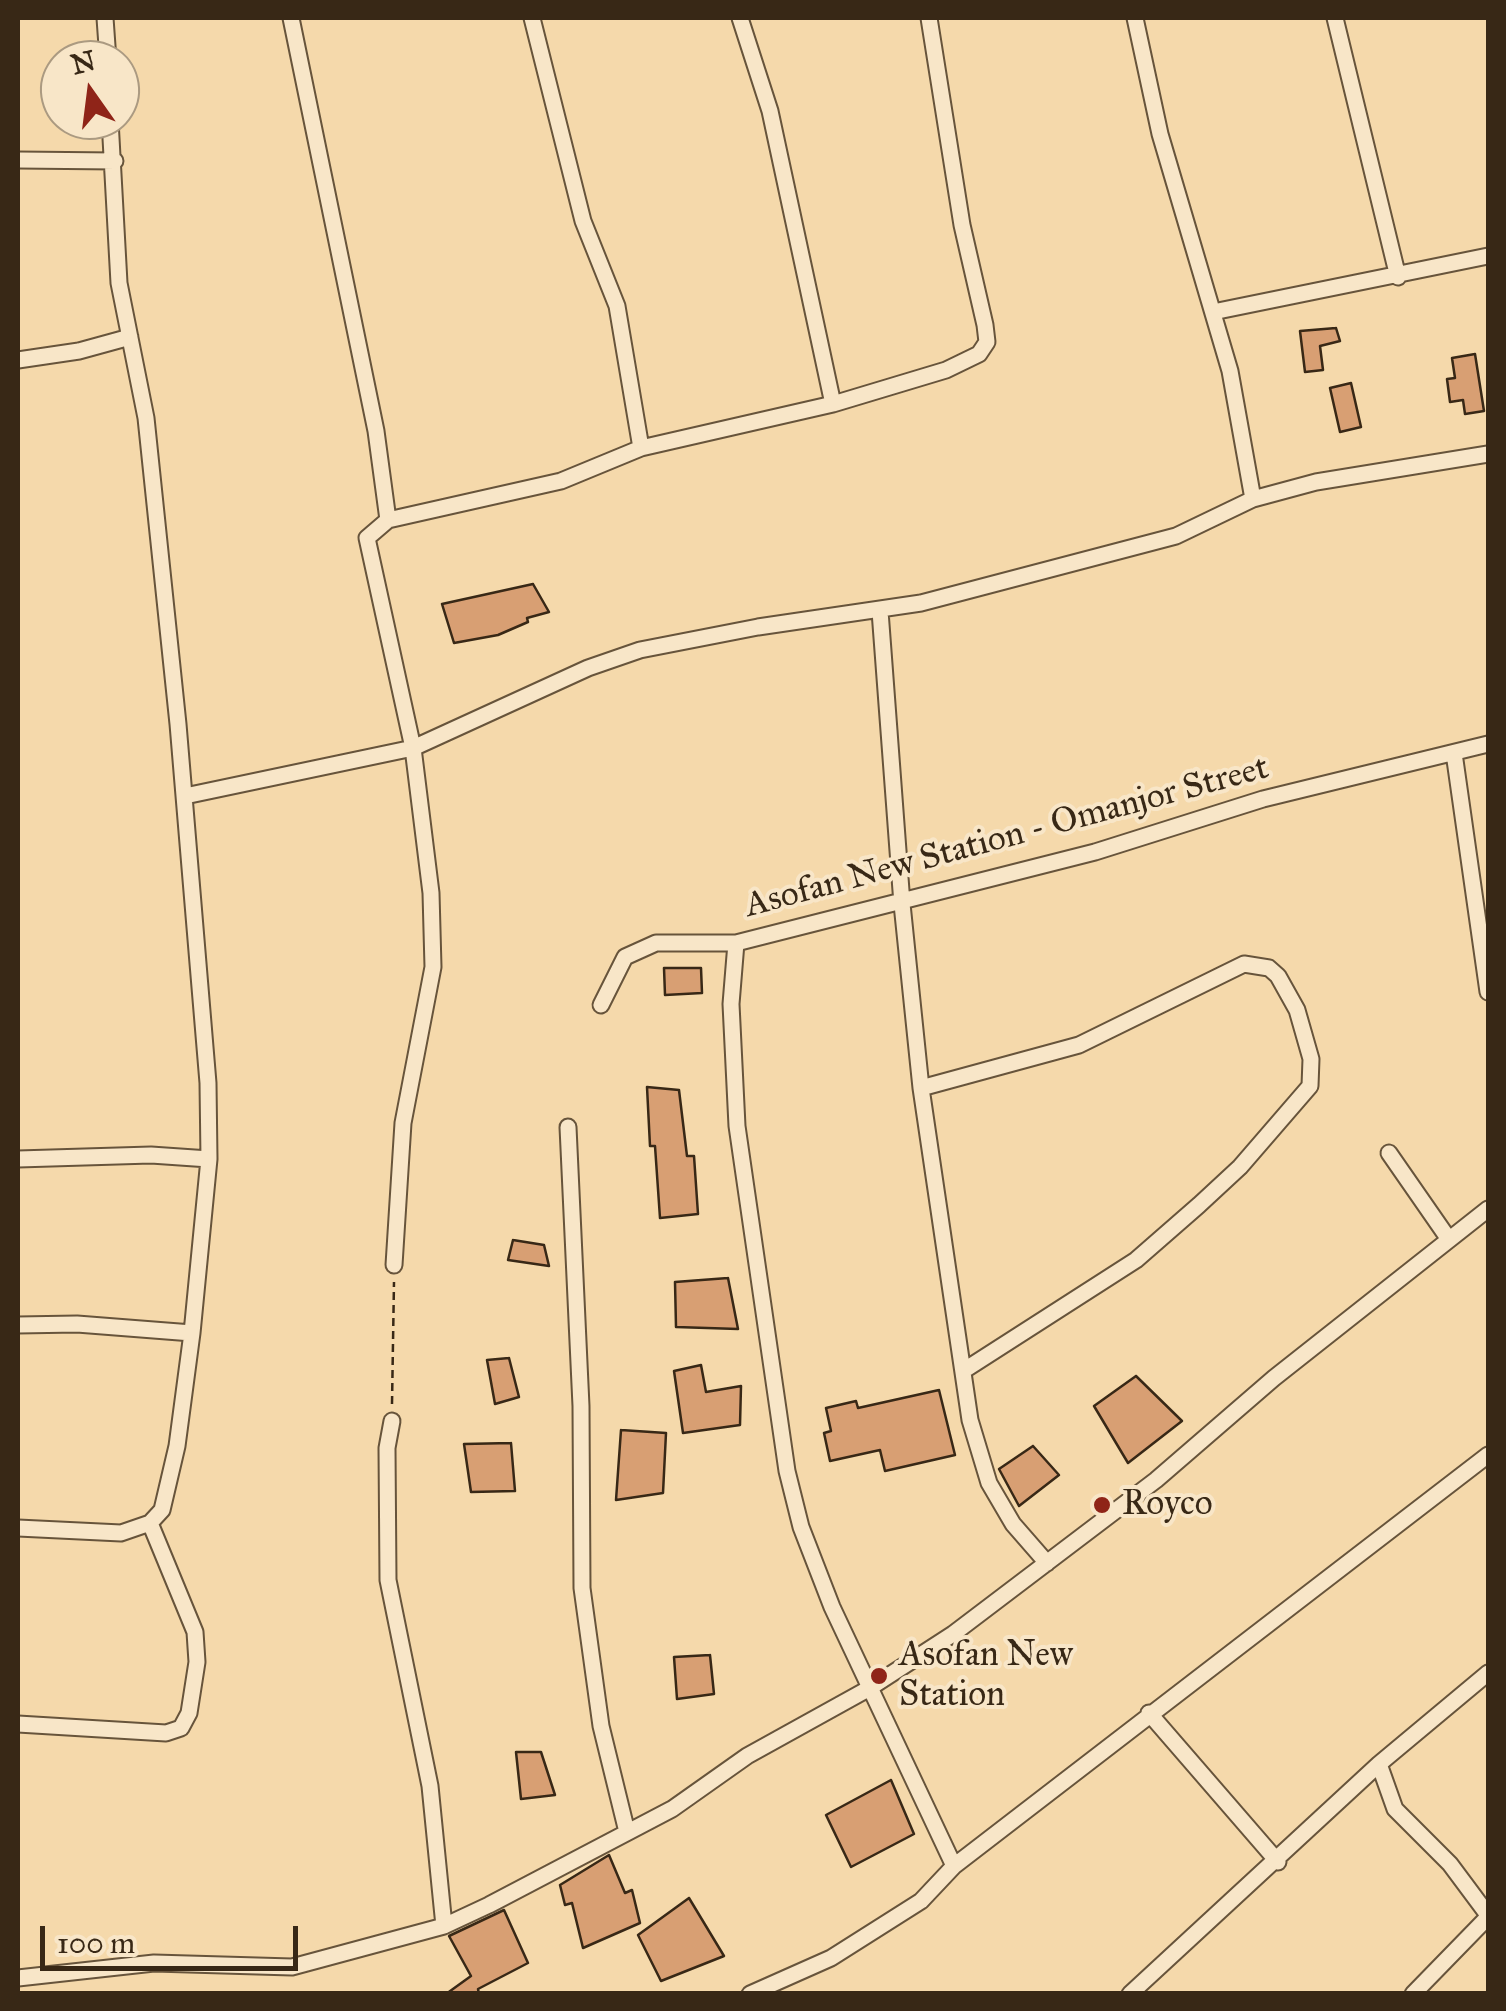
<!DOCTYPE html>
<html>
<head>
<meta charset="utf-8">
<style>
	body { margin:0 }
	#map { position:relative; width:1506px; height:2011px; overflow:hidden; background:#f5d9ab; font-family:"IM FELL Great Primer",serif }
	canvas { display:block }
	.frame { position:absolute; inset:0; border:20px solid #382816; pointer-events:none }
	.north { position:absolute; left:40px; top:40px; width:100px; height:100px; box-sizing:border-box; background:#f8e6c8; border:2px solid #ab9a81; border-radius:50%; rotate:346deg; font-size:28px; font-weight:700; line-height:40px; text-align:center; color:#382816 }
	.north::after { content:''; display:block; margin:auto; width:35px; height:45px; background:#8f2418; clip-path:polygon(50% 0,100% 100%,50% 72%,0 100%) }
	.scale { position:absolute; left:40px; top:1926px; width:258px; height:45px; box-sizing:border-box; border:5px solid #382816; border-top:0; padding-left:12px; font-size:30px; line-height:35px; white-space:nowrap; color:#382816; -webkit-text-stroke:8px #f8e6c8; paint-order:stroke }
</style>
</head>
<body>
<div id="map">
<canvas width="1506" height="2011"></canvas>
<div class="frame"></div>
<div class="north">N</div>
<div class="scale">100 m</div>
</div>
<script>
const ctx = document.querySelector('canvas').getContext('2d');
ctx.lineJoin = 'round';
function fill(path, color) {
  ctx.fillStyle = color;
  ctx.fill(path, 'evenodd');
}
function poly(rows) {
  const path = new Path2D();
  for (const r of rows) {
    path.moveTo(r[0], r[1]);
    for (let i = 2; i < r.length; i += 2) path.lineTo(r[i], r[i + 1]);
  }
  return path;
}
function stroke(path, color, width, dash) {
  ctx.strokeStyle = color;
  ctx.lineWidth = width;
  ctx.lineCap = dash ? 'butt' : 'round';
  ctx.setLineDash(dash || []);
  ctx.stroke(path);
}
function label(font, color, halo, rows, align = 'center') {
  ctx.font = font + ' "IM FELL Great Primer",serif';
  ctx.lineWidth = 8;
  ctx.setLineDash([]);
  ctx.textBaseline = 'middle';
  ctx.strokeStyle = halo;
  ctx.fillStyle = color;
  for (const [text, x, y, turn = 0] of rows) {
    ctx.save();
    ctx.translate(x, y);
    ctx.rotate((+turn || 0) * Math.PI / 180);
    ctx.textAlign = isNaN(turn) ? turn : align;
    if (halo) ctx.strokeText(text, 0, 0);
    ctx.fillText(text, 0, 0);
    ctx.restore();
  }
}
const building = poly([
	[1336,328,1340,341,1320,346,1323,370,1305,372,1300,331,1336,328],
	[1475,354,1484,411,1465,414,1463,400,1450,402,1447,379,1455,378,1452,358,1475,354],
	[1351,383,1361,427,1340,432,1330,388,1351,383],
	[533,584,549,612,527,618,528,622,498,635,454,643,442,604,533,584],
	[664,968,701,968,702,993,665,995,664,968],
	[647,1087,679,1090,687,1156,694,1156,698,1214,660,1218,655,1146,650,1146,647,1087],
	[513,1240,544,1245,549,1266,508,1260,513,1240],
	[728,1278,738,1329,676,1327,675,1282,728,1278],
	[509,1358,519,1397,495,1404,487,1360,509,1358],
	[701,1365,706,1392,741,1386,740,1425,683,1433,674,1371,701,1365],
	[1136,1376,1182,1421,1128,1463,1094,1406,1136,1376],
	[939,1390,955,1455,885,1471,880,1450,830,1461,824,1433,831,1431,826,1408,856,1401,858,1408,939,1390],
	[621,1430,666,1433,663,1493,616,1500,621,1430],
	[511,1443,515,1491,471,1492,464,1444,511,1443],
	[1033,1446,1059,1475,1019,1506,999,1469,1033,1446],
	[710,1655,714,1694,677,1699,674,1657,710,1655],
	[516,1752,541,1752,555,1795,521,1799,516,1752],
	[891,1780,914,1834,851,1867,826,1815,891,1780],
	[609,1855,625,1893,632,1890,640,1923,583,1948,572,1903,565,1905,560,1885,609,1855],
	[689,1898,724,1956,661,1981,638,1935,689,1898],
	[504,1910,528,1963,478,1989,479,1994,446,1994,471,1976,449,1936,504,1910]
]);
fill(building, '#d89f73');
stroke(building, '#382816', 2.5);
const street = poly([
	[105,18,108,60],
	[291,18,376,431,388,520],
	[532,18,583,221,617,306,641,448],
	[740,18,770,111,833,404],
	[1135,18,1160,134,1230,371,1253,499],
	[1335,18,1398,277],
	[18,160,115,161],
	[1213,312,1488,256],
	[18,360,79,351,130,337],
	[880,611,902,904,921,1088,970,1420,989,1483,1013,1524,1047,1563],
	[1454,753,1488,992],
	[185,796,413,748,588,668,640,650,758,627,921,603,1176,536,1253,499,1316,482,1488,454],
	[601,1005,625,957,656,943,736,943],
	[921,1088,1079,1045,1244,964,1269,968,1278,976,1297,1010,1311,1059,1310,1086,1240,1167,1199,1205,1136,1260,963,1371],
	[568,1127,581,1406,582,1588,601,1726,627,1832],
	[1389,1153,1448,1238],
	[18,1159,151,1155,209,1159],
	[394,1265,403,1123,433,967,431,893,413,748,367,538,388,520,561,481,641,448,833,404,946,370,979,354,987,342,985,325,962,225,929,18],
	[18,1325,77,1324,192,1333],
	[392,1421,387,1448,388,1580,430,1786,444,1926],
	[18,1528,121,1533,150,1523,162,1510,177,1446,192,1333,209,1159,208,1083,178,724,146,418,119,283,110,120],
	[1149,1713,1278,1862],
	[18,1724,166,1733,181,1728,189,1713,197,1662,195,1632,150,1523],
	[1379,1764,1395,1809,1450,1864,1488,1915],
	[954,1866,832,1607,801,1527,787,1471,737,1126,731,1004,736,943,1095,852,1263,799,1488,744],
	[18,1978,154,1963,292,1967,444,1926,489,1905,672,1809,747,1756,868,1689,953,1634,1156,1480,1274,1378,1488,1209],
	[750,1994,831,1958,921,1901,954,1866,1488,1455],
	[1130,1994,1379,1764,1488,1673],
	[1413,1994,1488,1917]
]);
stroke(street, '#67543b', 19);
stroke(poly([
	[392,1404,394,1282]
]), '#382816', 2.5, [8, 5]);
stroke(street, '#f8e6c8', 15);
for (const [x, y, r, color] of [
	[1102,1505,10,"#8f2418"],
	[879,1676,10,"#8f2418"]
]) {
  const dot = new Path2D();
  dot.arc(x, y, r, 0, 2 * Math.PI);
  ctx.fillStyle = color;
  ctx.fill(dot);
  stroke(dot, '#f8e6c8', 4);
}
label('35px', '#382816', '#f8e6c8', [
	["Asofan New Station - Omanjor Street",1007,838,-15]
]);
label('35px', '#382816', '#f8e6c8', [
	["Royco",1122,1505],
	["Asofan New",899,1656],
	["Station",899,1696]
], 'left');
</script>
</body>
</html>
